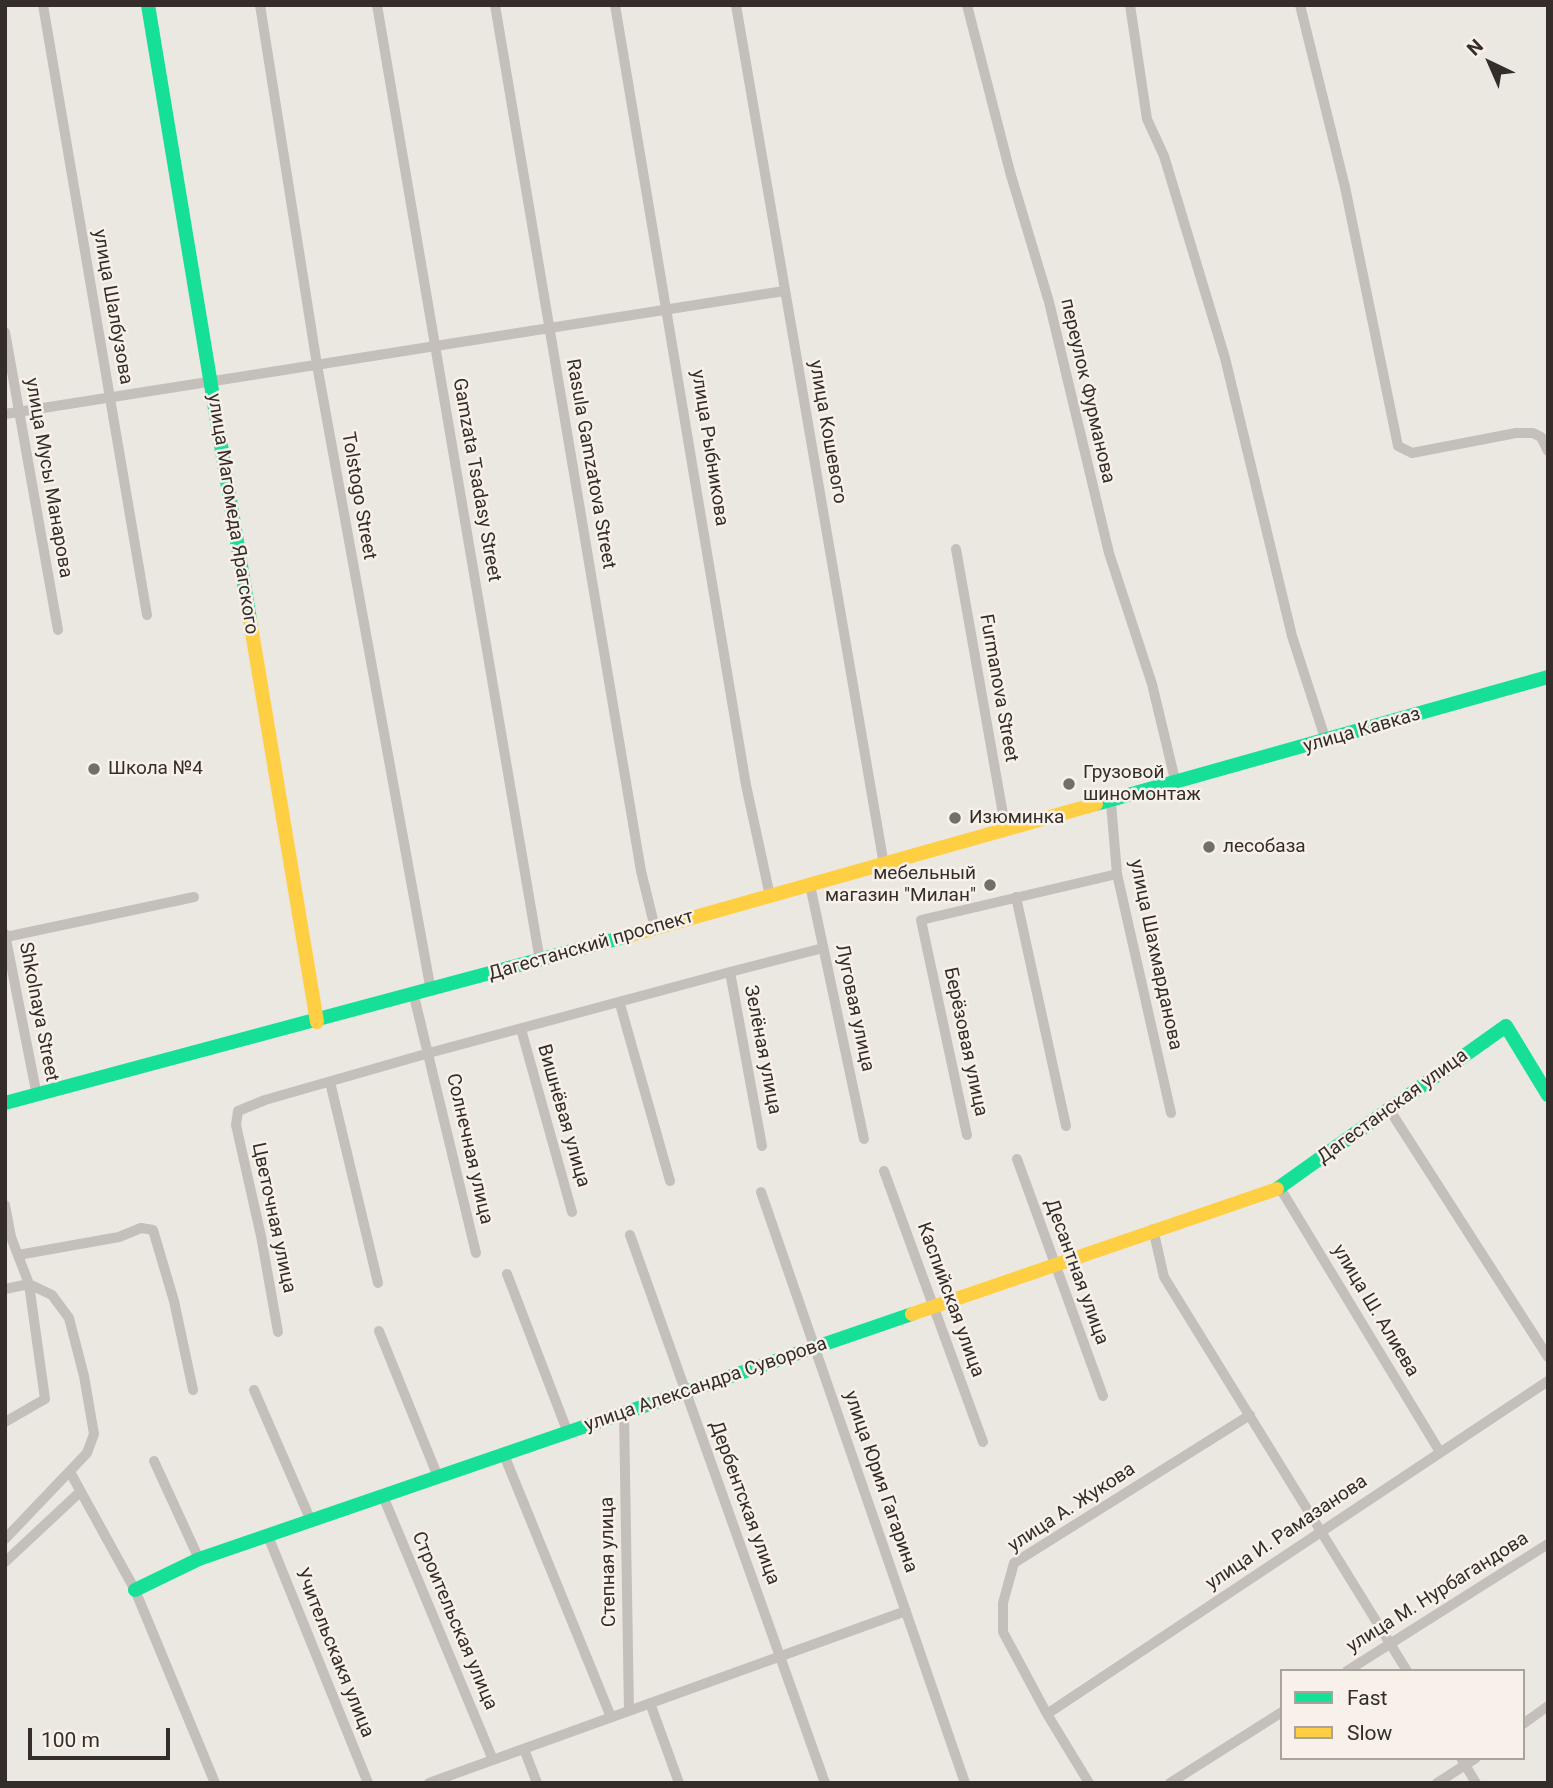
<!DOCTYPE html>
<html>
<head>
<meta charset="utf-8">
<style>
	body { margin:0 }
	#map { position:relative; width:1553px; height:1788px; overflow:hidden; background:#ebe7e1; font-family:Roboto,sans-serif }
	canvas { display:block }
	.frame { position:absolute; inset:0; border:7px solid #342d29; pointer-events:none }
	.legend { position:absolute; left:1280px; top:1669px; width:245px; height:91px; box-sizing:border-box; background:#f7f1e9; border:2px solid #a9a39c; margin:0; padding:9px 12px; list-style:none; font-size:21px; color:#342d29 }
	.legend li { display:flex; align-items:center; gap:14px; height:35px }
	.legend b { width:35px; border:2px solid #a9a39c }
	.north { position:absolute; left:1455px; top:28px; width:70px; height:70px; -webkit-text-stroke:5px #f7f1e9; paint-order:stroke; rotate:316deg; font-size:19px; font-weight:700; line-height:28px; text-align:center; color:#342d29 }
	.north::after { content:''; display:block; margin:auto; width:24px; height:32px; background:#342d29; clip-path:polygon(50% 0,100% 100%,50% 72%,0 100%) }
	.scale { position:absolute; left:28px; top:1728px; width:142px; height:32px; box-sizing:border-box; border:4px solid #342d29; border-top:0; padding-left:9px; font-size:21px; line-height:24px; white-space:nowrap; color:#342d29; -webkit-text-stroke:5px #f7f1e9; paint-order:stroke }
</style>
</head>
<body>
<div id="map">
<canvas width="1553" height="1788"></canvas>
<div class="frame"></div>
<ul class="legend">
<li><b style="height:9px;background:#16e098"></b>Fast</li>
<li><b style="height:9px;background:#ffcf43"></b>Slow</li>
</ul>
<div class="north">N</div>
<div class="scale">100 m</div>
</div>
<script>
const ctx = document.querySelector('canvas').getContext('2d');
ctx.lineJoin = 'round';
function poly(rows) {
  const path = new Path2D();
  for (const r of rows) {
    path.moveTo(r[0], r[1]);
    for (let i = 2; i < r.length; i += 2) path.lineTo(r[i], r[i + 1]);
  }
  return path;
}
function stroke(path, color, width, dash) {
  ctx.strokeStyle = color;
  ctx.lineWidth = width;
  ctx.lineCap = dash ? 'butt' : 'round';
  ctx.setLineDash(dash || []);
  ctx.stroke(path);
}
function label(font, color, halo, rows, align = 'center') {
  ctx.font = font + ' Roboto,sans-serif';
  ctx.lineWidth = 5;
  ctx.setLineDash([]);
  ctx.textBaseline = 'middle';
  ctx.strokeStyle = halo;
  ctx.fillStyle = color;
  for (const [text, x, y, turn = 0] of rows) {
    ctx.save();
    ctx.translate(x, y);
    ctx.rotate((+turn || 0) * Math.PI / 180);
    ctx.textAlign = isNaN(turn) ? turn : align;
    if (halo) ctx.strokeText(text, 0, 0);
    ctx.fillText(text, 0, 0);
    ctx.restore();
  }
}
stroke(poly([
	[43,5,147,615],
	[260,5,317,365,431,991],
	[377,5,540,961],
	[495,5,641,871,655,928],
	[615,5,746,785,770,896],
	[736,5,884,865],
	[967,5,1010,172,1049,302,1109,553,1152,684,1176,784],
	[1130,5,1147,119,1164,156,1225,358,1292,636,1326,741],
	[1300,5,1345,187,1398,446,1412,453,1516,433,1533,433,1541,437,1548,451],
	[5,332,58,630],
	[5,414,784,291],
	[956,549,1006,831],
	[1111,803,1117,874,1171,1113],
	[810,885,864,1139],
	[1016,897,1066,1126],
	[5,934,37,1096],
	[6,937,194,897],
	[414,996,476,1253],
	[620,1004,670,1181],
	[521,1029,572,1212],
	[330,1082,378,1283],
	[1389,1109,1548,1357],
	[967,1135,921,920,1117,874],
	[762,1146,730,972,823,948],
	[1017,1159,1103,1396],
	[884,1171,983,1442],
	[1280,1188,1440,1452],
	[761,1192,965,1783],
	[5,1205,11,1237,29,1284,45,1399,5,1422],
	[1153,1229,1164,1277,1407,1671],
	[630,1235,825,1783],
	[18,1255,119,1237,141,1228,153,1230,174,1301,193,1390],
	[507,1274,568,1433],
	[5,1289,29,1284],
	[379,1331,438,1477],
	[278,1332,261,1236,236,1125,238,1111,265,1100,429,1053,730,972],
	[254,1390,311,1521],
	[624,1413,629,1711],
	[504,1455,611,1717],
	[154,1461,199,1559],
	[70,1472,135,1590,215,1783],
	[383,1496,493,1760],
	[268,1536,368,1783],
	[5,1539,87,1453,94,1434,84,1376,69,1318,52,1295,29,1284],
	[5,1562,80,1492],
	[1347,1671,1548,1544],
	[650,1703,679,1783],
	[1047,1714,1548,1381],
	[1523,1724,1548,1706],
	[524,1749,537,1783],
	[1461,1758,1476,1783],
	[429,1783,906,1611],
	[1089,1783,1047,1714,1003,1632,1003,1603,1014,1563,1250,1415],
	[1170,1783,1282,1712],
	[1437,1783,1476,1758]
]), '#c4bfba', 10);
stroke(poly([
	[148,5,250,620],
	[1096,804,1548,677],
	[5,1103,624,937],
	[1277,1189,1506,1026,1548,1095],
	[135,1590,199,1559,912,1314]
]), '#16e098', 14);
stroke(poly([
	[250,620,317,1022],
	[624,937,1096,804],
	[912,1314,1277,1189]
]), '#ffcf43', 14);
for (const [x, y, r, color] of [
	[94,769,7,"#746e69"],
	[1069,784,7,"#746e69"],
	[955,818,7,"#746e69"],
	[1209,847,7,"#746e69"],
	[990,885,7,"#746e69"]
]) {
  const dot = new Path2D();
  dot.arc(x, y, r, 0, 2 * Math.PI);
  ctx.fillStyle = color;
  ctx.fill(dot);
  stroke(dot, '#f7f1e9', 2.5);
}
label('19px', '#342d29', '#f7f1e9', [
	["улица Шалбузова",112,307,80],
	["переулок Фурманова",1087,391,77],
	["улица Кошевого",827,432,80],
	["улица Рыбникова",709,448,81],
	["Rasula Gamzatova Street",590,464,80],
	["улица Мусы Манарова",48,478,80],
	["Gamzata Tsadasy Street",476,480,80],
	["Tolstogo Street",358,496,80],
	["улица Магомеда Ярагского",232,514,81],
	["Furmanova Street",998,688,80],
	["улица Кавказ",1362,731,-16],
	["Дагестанский проспект",591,946,-16],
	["улица Шахмарданова",1155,955,78],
	["Луговая улица",854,1008,78],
	["Shkolnaya Street",38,1012,79],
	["Берёзовая улица",965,1042,78],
	["Зелёная улица",762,1050,79],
	["Дагестанская улица",1393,1107,-36],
	["Вишнёвая улица",563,1116,74],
	["Солнечная улица",469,1149,77],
	["Цветочная улица",273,1218,78],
	["Десантная улица",1076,1272,70],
	["Каспийская улица",950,1300,70],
	["улица Ш. Алиева",1375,1311,59],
	["улица Александра Суворова",706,1385,-19],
	["улица Юрия Гагарина",880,1482,71],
	["Дербентская улица",744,1503,70],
	["улица А. Жукова",1072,1508,-33],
	["улица И. Рамазанова",1287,1533,-34],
	["Степная улица",609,1562,-91],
	["улица М. Нурбагандова",1438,1593,-32],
	["Строительская улица",454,1621,67],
	["Учительскакя улица",334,1653,68]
]);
label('19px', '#342d29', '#f7f1e9', [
	["Школа №4",108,769],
	["Грузовой",1083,773],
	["шиномонтаж",1083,795],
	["Изюминка",969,818],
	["лесобаза",1223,847],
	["мебельный",976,874,"right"],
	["магазин \"Милан\"",976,896,"right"]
], 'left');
</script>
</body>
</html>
